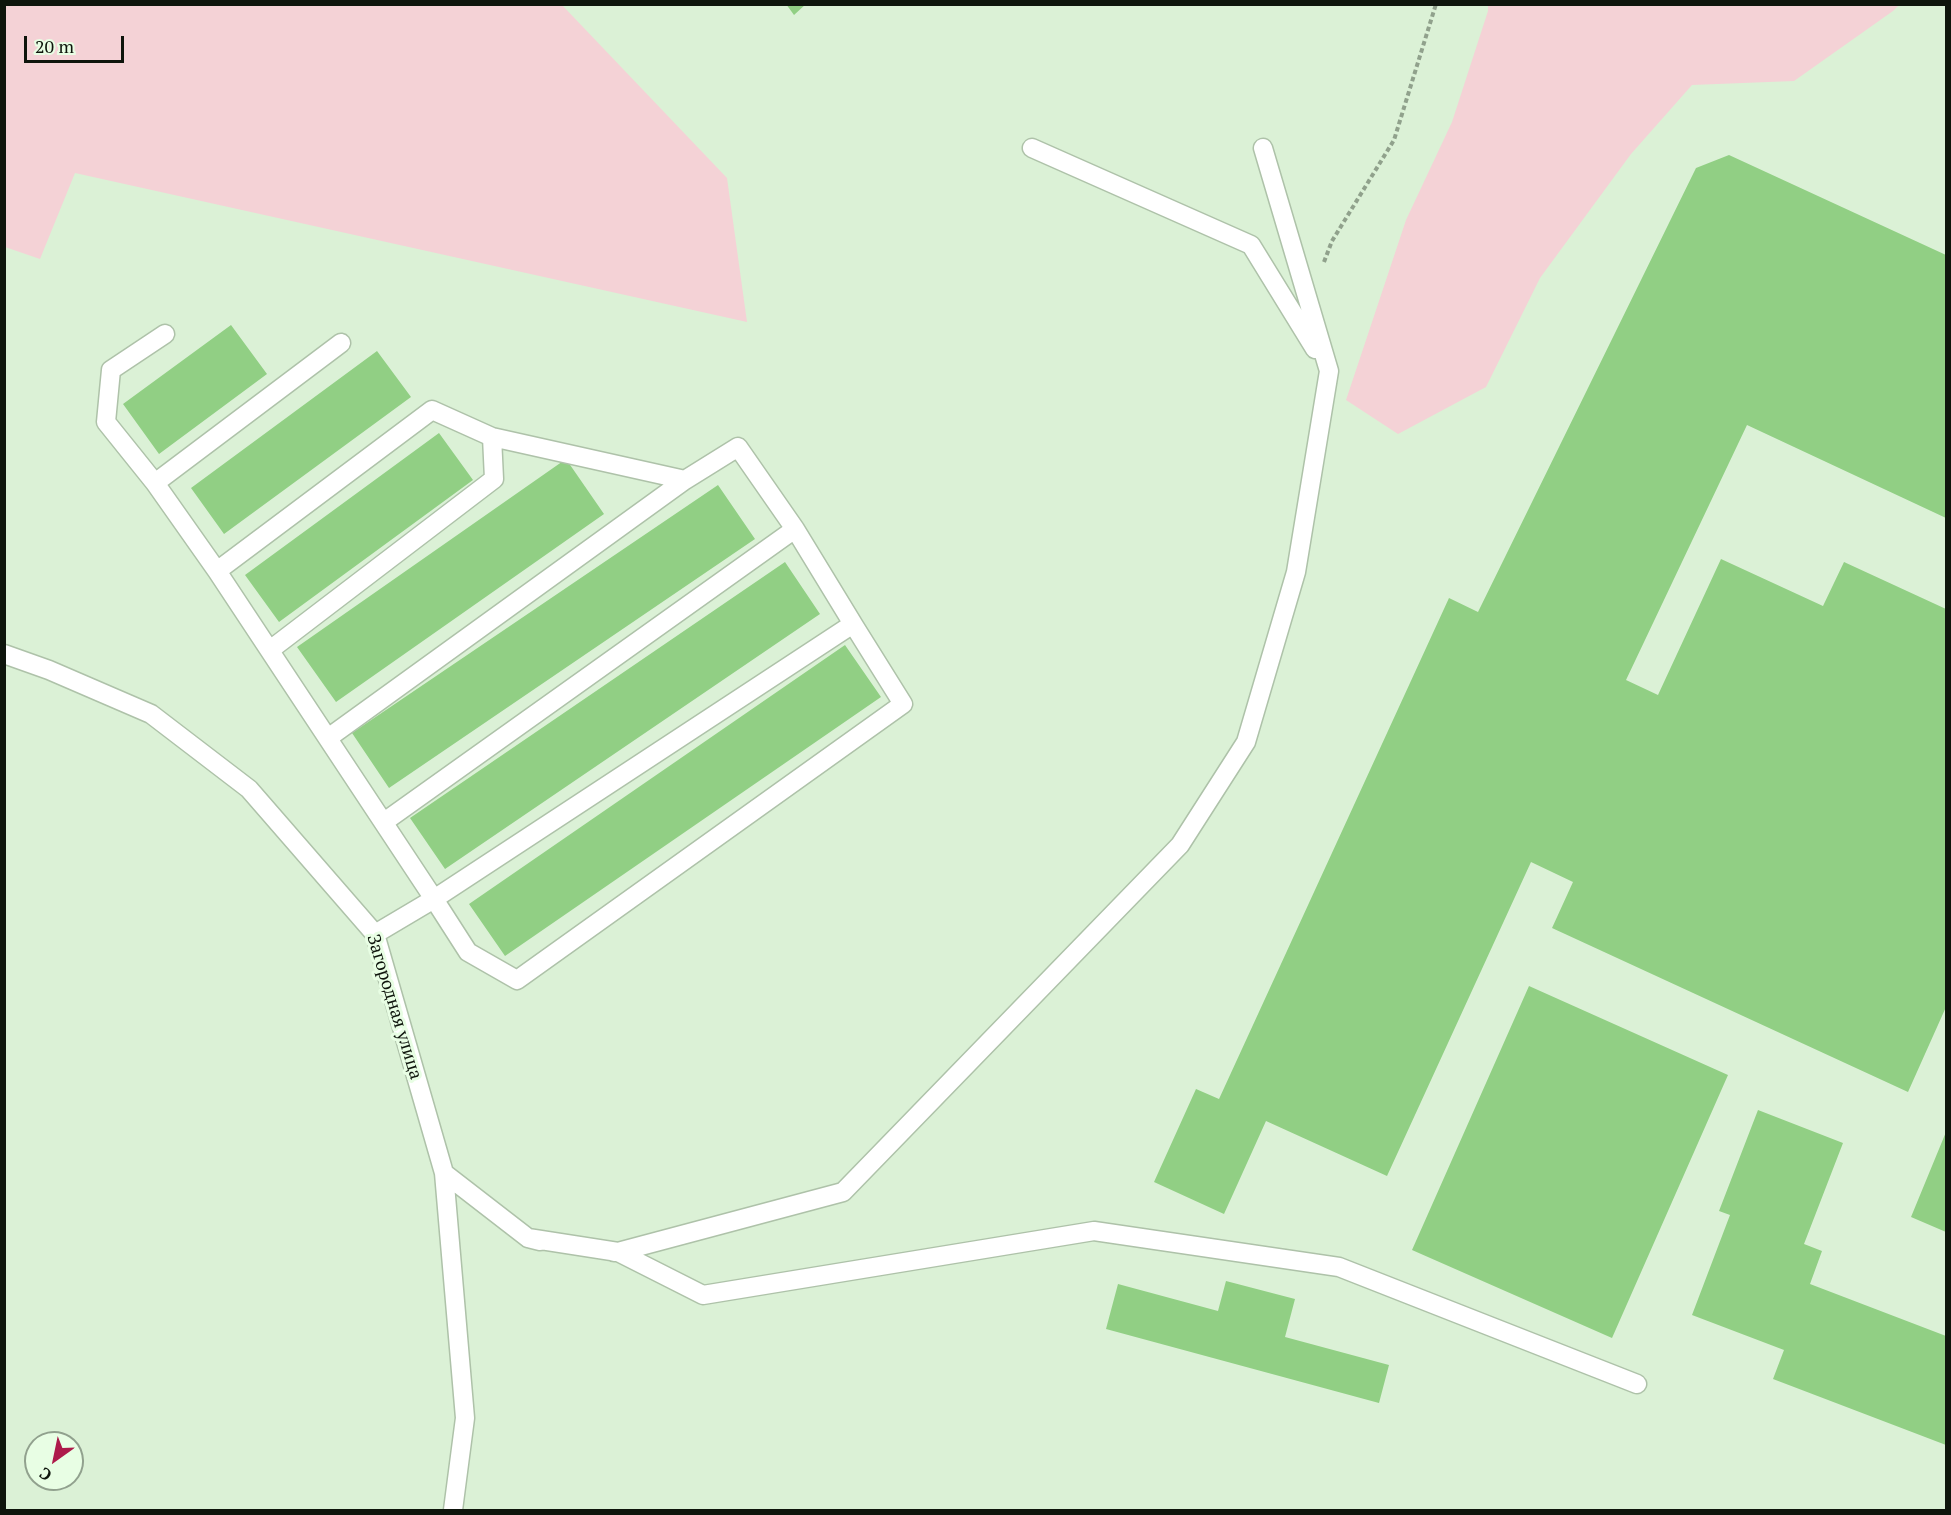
<!DOCTYPE html>
<html>
<head>
<meta charset="utf-8">
<style>
	body { margin:0 }
	#map { position:relative; width:1951px; height:1515px; overflow:hidden; background:#dbf1d6; font-family:"PT Serif",serif }
	canvas { display:block }
	.frame { position:absolute; inset:0; border:6px solid #0e150c; pointer-events:none }
	.north { position:absolute; left:24px; top:1431px; width:60px; height:60px; box-sizing:border-box; background:#e8fee4; border:2px solid #91a18e; border-radius:50%; rotate:213deg; font-size:16px; font-weight:700; line-height:24px; text-align:center; color:#0e150c }
	.north::after { content:''; display:block; margin:auto; width:21px; height:27px; background:#ad1a4a; clip-path:polygon(50% 0,100% 100%,50% 72%,0 100%) }
	.scale { position:absolute; left:24px; top:36px; width:100px; height:27px; box-sizing:border-box; border:3px solid #0e150c; border-top:0; padding-left:8px; font-size:18px; line-height:21px; white-space:nowrap; color:#0e150c; -webkit-text-stroke:4px #e8fee4; paint-order:stroke }
</style>
</head>
<body>
<div id="map">
<canvas width="1951" height="1515"></canvas>
<div class="frame"></div>
<div class="north">С</div>
<div class="scale">20 m</div>
</div>
<script>
const ctx = document.querySelector('canvas').getContext('2d');
ctx.lineJoin = 'round';
function fill(path, color) {
  ctx.fillStyle = color;
  ctx.fill(path, 'evenodd');
}
function poly(rows) {
  const path = new Path2D();
  for (const r of rows) {
    path.moveTo(r[0], r[1]);
    for (let i = 2; i < r.length; i += 2) path.lineTo(r[i], r[i + 1]);
  }
  return path;
}
function stroke(path, color, width, dash) {
  ctx.strokeStyle = color;
  ctx.lineWidth = width;
  ctx.lineCap = dash ? 'butt' : 'round';
  ctx.setLineDash(dash || []);
  ctx.stroke(path);
}
function label(font, color, halo, rows, align = 'center') {
  ctx.font = font + ' "PT Serif",serif';
  ctx.lineWidth = 6;
  ctx.setLineDash([]);
  ctx.textBaseline = 'middle';
  ctx.strokeStyle = halo;
  ctx.fillStyle = color;
  for (const [text, x, y, turn = 0] of rows) {
    ctx.save();
    ctx.translate(x, y);
    ctx.rotate((+turn || 0) * Math.PI / 180);
    ctx.textAlign = isNaN(turn) ? turn : align;
    if (halo) ctx.strokeText(text, 0, 0);
    ctx.fillText(text, 0, 0);
    ctx.restore();
  }
}
fill(poly([
	[4,5,562,5,727,178,747,322,75,173,40,259,5,247],
	[1488,5,1899,5,1893,11,1794,81,1692,85,1631,154,1540,278,1486,387,1398,434,1346,400,1406,220,1452,122,1488,11]
]), '#f4d2d6');
fill(poly([
	[786,4,806,4,794,15],
	[1729,155,1946,255,1946,518,1747,425,1626,680,1658,695,1721,559,1823,606,1844,562,1946,609,1946,1007,1908,1092,1552,928,1573,882,1531,862,1387,1176,1266,1121,1224,1214,1154,1182,1196,1089,1219,1099,1449,598,1478,612,1696,168],
	[231,325,267,374,159,454,123,404],
	[377,351,411,397,224,534,191,488],
	[439,433,473,480,279,622,245,575],
	[566,459,604,514,336,702,297,647],
	[718,485,755,539,389,788,352,733],
	[785,562,820,614,445,869,410,818],
	[845,645,881,697,505,956,469,904],
	[1529,986,1728,1075,1612,1338,1412,1250],
	[1758,1110,1843,1143,1804,1244,1822,1251,1810,1284,1946,1336,1946,1445,1773,1379,1784,1350,1692,1315,1730,1215,1719,1211],
	[1946,1132,1946,1232,1911,1217],
	[1226,1281,1295,1299,1285,1337,1389,1365,1379,1403,1106,1329,1118,1284,1218,1311]
]), '#91cf84');
const service = poly([
	[1032,148,1251,245,1315,349],
	[165,334,111,370,106,422,155,483,217,571,434,899,375,934],
	[155,483,341,343],
	[795,529,853,624,434,899,468,952,517,980,903,704,853,624],
	[217,571,432,410,492,437,494,479,270,650],
	[4,654,49,670,151,714,249,789,375,934,444,1173,465,1418,453,1510],
	[328,738,685,480,492,437],
	[384,822,795,529,738,447,685,480],
	[444,1173,528,1238,540,1241],
	[528,1238,618,1252,843,1192,1180,845,1246,742,1296,572,1329,371,1263,148],
	[614,1252,618,1252,703,1295,1094,1231,1339,1267,1637,1384]
]);
stroke(service, '#aec2a9', 21);
stroke(poly([
	[1324,262,1332,241,1394,140,1436,4]
]), '#90a18c', 4, [4.5, 3]);
stroke(service, '#fff', 18);
label('18px', '#0e150c', '#e8fee4', [
	["Загородная улица",394,1007,73]
]);
</script>
</body>
</html>
